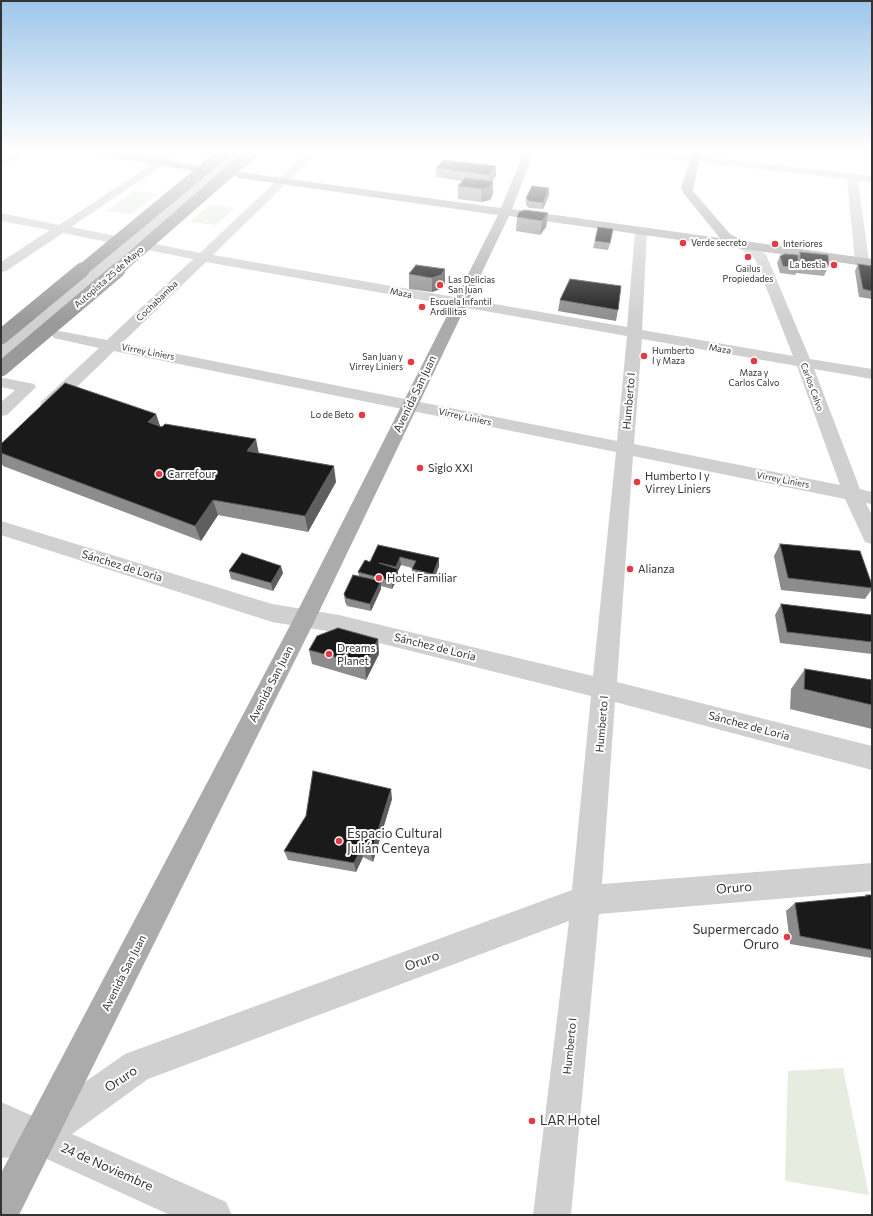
<!DOCTYPE html>
<html>
<head>
<meta charset="utf-8">
<style>
	body { margin:0 }
	#map { position:relative; width:873px; height:1216px; overflow:hidden; background:#fff; font-family:Commissioner,sans-serif }
	canvas { display:block }
	.frame { position:absolute; inset:0; border:2px solid #333; pointer-events:none }
</style>
</head>
<body>
<div id="map">
<canvas width="873" height="1216"></canvas>
<div class="frame"></div>
</div>
<script>
const ctx = document.querySelector('canvas').getContext('2d');
ctx.lineJoin = 'round';
function fill(path, color) {
  ctx.fillStyle = color;
  ctx.fill(path, 'evenodd');
}
function poly(rows) {
  const path = new Path2D();
  for (const r of rows) {
    path.moveTo(r[0], r[1]);
    for (let i = 2; i < r.length; i += 2) path.lineTo(r[i], r[i + 1]);
  }
  return path;
}
function stroke(path, color, width, dash) {
  ctx.strokeStyle = color;
  ctx.lineWidth = width;
  ctx.lineCap = dash ? 'butt' : 'round';
  ctx.setLineDash(dash || []);
  ctx.stroke(path);
}
function label(font, color, halo, rows, align = 'center') {
  ctx.font = font + ' Commissioner,sans-serif';
  ctx.lineWidth = 4;
  ctx.setLineDash([]);
  ctx.textBaseline = 'middle';
  ctx.strokeStyle = halo;
  ctx.fillStyle = color;
  for (const [text, x, y, turn = 0] of rows) {
    ctx.save();
    ctx.translate(x, y);
    ctx.rotate((+turn || 0) * Math.PI / 180);
    ctx.textAlign = isNaN(turn) ? turn : align;
    if (halo) ctx.strokeText(text, 0, 0);
    ctx.fillText(text, 0, 0);
    ctx.restore();
  }
}
fill(poly([
	[134,191,158,194,131,214,106,211],
	[210,205,235,208,216,225,190,222],
	[843,1068,869,1195,785,1181,788,1071]
]), '#e6ecdf');
fill(poly([
	[16,152,29,152,1,167,1,160,16,152],
	[171,152,183,152,71,227,200,253,307,152,318,152,213,255,627,327,635,232,641,228,647,232,642,330,793,356,755,259,736,246,742,242,766,254,767,257,810,359,872,369,872,379,814,369,860,489,872,492,872,504,866,503,872,515,872,544,865,542,845,499,633,456,617,682,872,746,872,770,615,702,602,884,872,863,872,891,599,914,571,1215,533,1215,569,921,148,1079,72,1134,226,1202,232,1215,170,1215,38,1155,1,1158,1,1102,35,1117,125,1054,572,890,591,696,339,633,272,622,1,535,1,521,272,604,339,615,593,676,616,452,114,351,54,409,48,410,42,409,40,405,42,401,99,348,54,338,52,335,54,332,59,331,107,340,193,259,63,233,6,271,1,272,1,262,50,230,1,221,1,213,59,225,171,152],
	[206,262,627,336,617,441,122,343,206,262],
	[642,339,797,366,840,485,634,444,642,339],
	[632,152,664,152,872,176,872,182,858,181,869,261,862,265,855,261,847,179,637,155,632,152],
	[4,378,34,384,36,387,7,415,1,416,1,402,15,390,1,387,1,379,4,378]
]), '#d0d0d0');
fill(poly([
	[91,152,115,152,195,165,200,168,195,171,96,155,91,152],
	[524,152,534,152,512,209,720,238,684,194,681,188,692,152,702,152,693,188,693,191,730,234,744,241,872,259,872,267,509,216,316,618,19,1215,1,1215,1,1173,294,618,498,215,239,178,234,175,239,172,501,208,524,152]
]), '#ababab');
stroke(poly([
	[100,271,237,152]
]), '#d0d0d0', 12);
stroke(poly([
	[1,353,101,270]
]), '#d0d0d0', 15);
stroke(poly([
	[81,271,225,152],
	[116,271,252,152]
]), '#9a9a9a', 12);
stroke(poly([
	[1,337,82,270],
	[1,369,118,270]
]), '#9a9a9a', 15);
fill(poly([
	[444,160,496,176,492,181,493,194,490,200,481,202,458,199,458,186,462,181,436,177,436,168],
	[549,188,549,195,543,209,529,208,526,205,526,198],
	[548,213,546,227,540,235,516,231,517,217],
	[612,236,608,250,593,248,595,241],
	[800,252,829,265,824,276,796,273,795,275,780,273,777,263,780,256,798,258],
	[858,264,872,266,872,299,859,297,855,271],
	[416,265,445,283,441,289,432,292,409,289,409,274],
	[560,300,618,310,616,321,558,311],
	[156,414,160,426,259,453,336,482,308,532,218,515,201,541,3,466,1,462,1,444],
	[780,544,872,585,872,589,865,599,781,590,774,556],
	[378,545,439,558,439,566,433,582,412,577,412,568,401,565,398,571,398,577,392,589,381,586,381,589,371,611,347,606,345,602,344,594,359,576,358,572,370,562],
	[229,571,283,573,273,591,231,579],
	[781,604,872,615,872,654,780,643,775,615],
	[378,639,379,654,366,680,312,664,309,650],
	[805,669,872,680,872,729,790,709,791,689],
	[392,799,373,862,363,857,356,872,288,860,284,851],
	[866,895,872,895,872,958,790,944,786,911,795,903,864,897]
]), '#8c8c8c');
fill(poly([
	[496,166,496,176,489,184,489,175],
	[493,181,493,194,490,200,481,202,482,189],
	[549,188,549,195,543,209,543,203],
	[548,213,546,227,540,235,542,221],
	[445,269,445,283,441,289,432,292,432,278],
	[156,414,161,429,148,422],
	[256,439,259,454,247,451],
	[334,466,336,482,308,532,305,516],
	[213,500,218,515,201,541,195,526],
	[400,557,401,565,398,571,398,577,392,589,392,581,396,573,396,567],
	[439,558,439,566,433,582,433,574],
	[281,566,283,573,273,591,271,583],
	[381,581,381,589,371,611,370,604],
	[378,639,379,654,366,680,365,665],
	[391,789,392,799,373,862,371,853],
	[361,849,363,857,356,872,354,863]
]), '#5f5f5f');
const building = poly([
	[444,160,496,166,489,175,436,168,444,160],
	[465,178,493,181,490,187,482,189,458,186,465,178],
	[532,186,549,188,543,203,529,201,526,198,532,186],
	[525,210,548,213,542,221,517,217,519,212,525,210],
	[598,227,613,229,610,243,595,241,598,227],
	[800,252,828,255,829,265,800,262,800,252],
	[785,254,798,255,798,268,783,266,780,256,785,254],
	[858,264,872,266,872,291,863,289,858,264],
	[416,265,445,269,441,275,432,278,409,274,416,265],
	[570,279,621,286,618,310,560,300,570,279],
	[65,383,156,414,148,422,162,427,165,424,256,439,247,451,334,466,305,516,213,500,195,526,1,453,1,444,65,383],
	[780,544,860,551,872,585,872,588,788,578,780,544],
	[378,545,439,558,433,574,412,569,416,561,400,557,396,567,379,563,398,569,392,581,358,572,365,560,370,562,378,545],
	[242,553,281,566,271,583,229,571,242,553],
	[353,575,381,581,370,604,346,598,344,594,353,575],
	[781,604,872,615,872,642,787,632,781,604],
	[338,628,378,639,365,665,309,650,317,636,338,628],
	[805,669,872,680,872,705,804,689,805,669],
	[313,771,391,789,371,853,361,849,354,863,284,851,306,816,313,771],
	[866,895,872,895,872,950,800,936,795,903,867,896,866,895]
]);
fill(building, '#1a1a1a');
stroke(building, '#5f5f5f', 1);
const sky = ctx.createLinearGradient(0, 0, 0, 322);
sky.addColorStop(0, '#9ec6ea');
sky.addColorStop(0.47, '#fff');
sky.addColorStop(1, '#ffffff00');
ctx.fillStyle = sky;
ctx.fillRect(0, 0, 873, 322);
for (const [x, y, r, color] of [
	[683,243,4,"#e63946"],
	[775,244,4,"#e63946"],
	[748,257,4,"#e63946"],
	[834,265,4,"#e63946"],
	[440,285,4,"#e63946"],
	[422,307,4,"#e63946"],
	[644,356,4,"#e63946"],
	[754,361,4,"#e63946"],
	[411,362,4,"#e63946"],
	[362,415,4,"#e63946"],
	[420,468,4,"#e63946"],
	[159,474,4,"#e63946"],
	[637,482,4,"#e63946"],
	[630,569,4,"#e63946"],
	[379,578,4,"#e63946"],
	[329,654,4,"#e63946"],
	[339,841,4,"#e63946"],
	[787,937,4,"#e63946"],
	[532,1121,4,"#e63946"]
]) {
  const dot = new Path2D();
  dot.arc(x, y, r, 0, 2 * Math.PI);
  ctx.fillStyle = color;
  ctx.fill(dot);
  stroke(dot, '#fff', 1.5);
}
label('9px', '#333', '#fff', [
	["Verde secreto",691,243],
	["Interiores",783,244],
	["La bestia",826,265,"right"],
	["Gailus",748,269,"center"],
	["Propiedades",748,279,"center"],
	["Las Delicias",448,280],
	["San Juan",448,290],
	["Escuela Infantil",430,302],
	["Ardillitas",430,312],
	["Humberto",652,351],
	["I y Maza",652,361],
	["San Juan y",403,357,"right"],
	["Virrey Liniers",403,367,"right"],
	["Maza y",754,373,"center"],
	["Carlos Calvo",754,383,"center"],
	["Lo de Beto",354,415,"right"]
], 'left');
label('9px', '#333', '#fff', [
	["Autopista 25 de Mayo",109,277,-41],
	["Maza",401,293,11],
	["Cochabamba",157,301,-44],
	["Maza",720,349,10],
	["Virrey Liniers",148,352,11],
	["Carlos Calvo",812,387,70],
	["Virrey Liniers",465,417,12],
	["Virrey Liniers",783,480,11]
]);
label('11px', '#333', '#fff', [
	["Avenida San Juan",415,394,-64],
	["Humberto I",629,401,-85],
	["Sánchez de Loria",122,566,17],
	["Sánchez de Loria",435,647,14],
	["Avenida San Juan",271,684,-63],
	["Humberto I",602,724,-85],
	["Sánchez de Loria",749,726,15],
	["Avenida San Juan",124,973,-63],
	["Humberto I",570,1046,-84]
]);
label('11px', '#333', '#fff', [
	["Siglo XXI",428,468],
	["Carrefour",167,474],
	["Humberto I y",645,476],
	["Virrey Liniers",645,489],
	["Alianza",638,569],
	["Hotel Familiar",387,578],
	["Dreams",337,648],
	["Planet",337,661]
], 'left');
label('13px', '#333', '#fff', [
	["Espacio Cultural",347,834],
	["Julián Centeya",347,849],
	["Supermercado",779,930,"right"],
	["Oruro",779,945,"right"],
	["LAR Hotel",540,1121]
], 'left');
label('13px', '#333', '#fff', [
	["Oruro",734,888,-5],
	["Oruro",422,961,-20],
	["Oruro",121,1079,-34],
	["24 de Noviembre",107,1167,24]
]);
</script>
</body>
</html>
